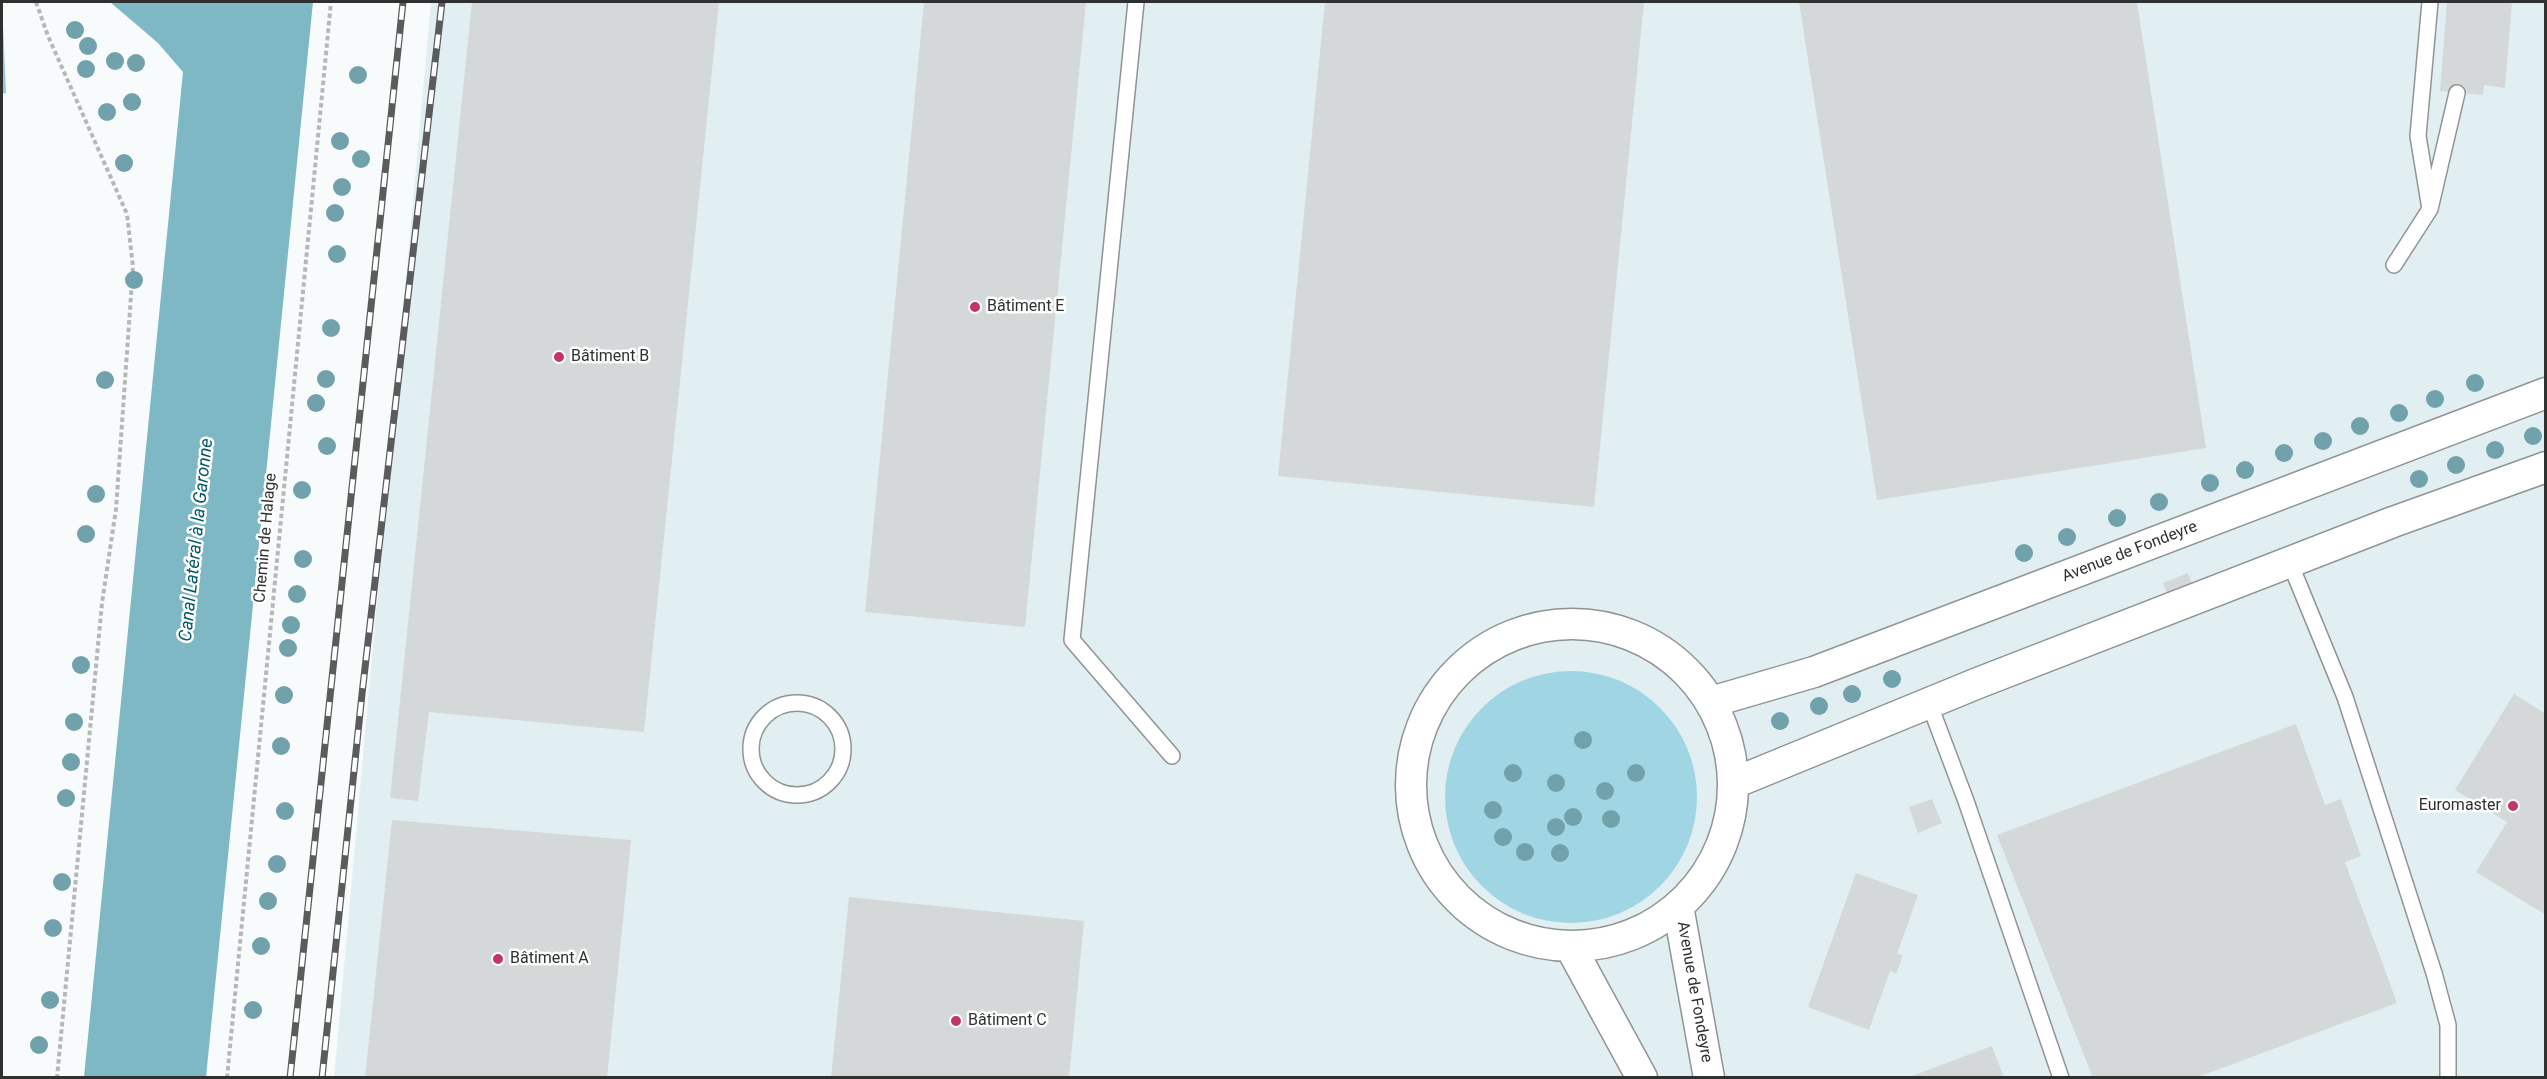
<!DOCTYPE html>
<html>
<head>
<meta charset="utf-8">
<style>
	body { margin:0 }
	#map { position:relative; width:2547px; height:1079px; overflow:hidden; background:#f7fbfc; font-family:Roboto,sans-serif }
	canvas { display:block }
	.frame { position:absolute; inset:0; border:3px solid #2f3131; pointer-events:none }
</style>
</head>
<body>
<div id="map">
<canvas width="2547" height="1079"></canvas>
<div class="frame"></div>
</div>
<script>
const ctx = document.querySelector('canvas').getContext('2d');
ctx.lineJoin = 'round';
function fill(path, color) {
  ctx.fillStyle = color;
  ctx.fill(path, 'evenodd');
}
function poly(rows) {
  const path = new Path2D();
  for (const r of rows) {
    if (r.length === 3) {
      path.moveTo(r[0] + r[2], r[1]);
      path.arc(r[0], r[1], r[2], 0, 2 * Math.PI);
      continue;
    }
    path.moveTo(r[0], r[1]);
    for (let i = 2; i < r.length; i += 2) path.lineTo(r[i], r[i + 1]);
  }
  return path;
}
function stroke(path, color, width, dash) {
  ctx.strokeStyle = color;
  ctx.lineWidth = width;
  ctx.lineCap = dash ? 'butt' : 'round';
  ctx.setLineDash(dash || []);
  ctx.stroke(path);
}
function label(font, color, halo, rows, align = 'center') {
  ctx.font = font + ' Roboto,sans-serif';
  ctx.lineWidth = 5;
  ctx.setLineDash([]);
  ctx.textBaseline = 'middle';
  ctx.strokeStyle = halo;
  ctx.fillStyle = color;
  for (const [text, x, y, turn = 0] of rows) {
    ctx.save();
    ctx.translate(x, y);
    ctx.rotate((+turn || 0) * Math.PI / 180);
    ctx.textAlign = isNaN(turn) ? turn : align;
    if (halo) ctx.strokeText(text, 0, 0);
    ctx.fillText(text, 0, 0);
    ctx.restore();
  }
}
fill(poly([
	[431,2,2545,2,2545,1077,334,1078]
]), '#e1eff2');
fill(poly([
	[1571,797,126]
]), '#a0d6e3');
fill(poly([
	[2,2,6,93,2,94]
]), '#92ccda');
fill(poly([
	[110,2,313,2,206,1077,84,1077,183,72,158,43]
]), '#7fb8c5');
fill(poly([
	[472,2,719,2,644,732,429,712,418,801,390,798],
	[924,2,1086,2,1025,627,865,612],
	[1325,2,1644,2,1594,507,1278,476],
	[1799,2,2137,2,2206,448,1877,500],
	[2447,2,2512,2,2505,88,2484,85,2483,95,2440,91],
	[2188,573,2193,587,2168,596,2163,583],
	[2514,694,2546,714,2546,915,2476,872,2507,822,2455,790],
	[2296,724,2325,805,2341,799,2361,856,2345,862,2397,1003,2195,1078,2093,1078,1997,835],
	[1932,799,1942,823,1918,833,1909,807],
	[392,820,631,840,607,1078,365,1078],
	[1856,873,1918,895,1897,954,1903,955,1896,974,1890,971,1869,1030,1808,1007],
	[849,897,1084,921,1069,1078,831,1078],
	[1992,1046,2004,1078,1909,1078,1909,1077]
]), '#d4d8d9');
const service = poly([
	[1136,2,1072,640,1172,756],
	[2430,209,2418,136,2430,2],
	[2394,265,2430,209,2457,93],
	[2290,563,2345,697,2434,973,2448,1025,2448,1078],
	[797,749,46],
	[1929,703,1966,801,2061,1078]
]);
const minor = poly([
	[1572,785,161],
	[1711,702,1814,672,2546,393],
	[1734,783,1978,683,2393,522,2546,467],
	[1678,906,1709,1078],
	[1570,946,1642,1078]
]);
stroke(service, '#909494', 18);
stroke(minor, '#909494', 33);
stroke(poly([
	[36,2,48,36,127,214,133,267,116,509,102,603,57,1078],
	[227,1078,331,2]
]), '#b5b8b9', 4, [4.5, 3]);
stroke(service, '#fff', 15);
stroke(minor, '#fff', 30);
const rail = poly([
	[290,1078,403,2],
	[322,1078,362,694,442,2]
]);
stroke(rail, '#5a5c5c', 7);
stroke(rail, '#fff', 4.5, [14]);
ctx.fillStyle = '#71a1aa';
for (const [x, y] of [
	[75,30],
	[88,46],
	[115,61],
	[136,63],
	[86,69],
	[358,75],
	[132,102],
	[107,112],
	[340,141],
	[361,159],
	[124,163],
	[342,187],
	[335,213],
	[337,254],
	[134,280],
	[331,328],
	[326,379],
	[105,380],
	[2475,383],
	[2435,399],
	[316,403],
	[2399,413],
	[2360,426],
	[2533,436],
	[2323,441],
	[327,446],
	[2495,450],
	[2284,453],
	[2456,465],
	[2245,470],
	[2419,479],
	[2210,483],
	[302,490],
	[96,494],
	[2159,502],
	[2117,518],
	[86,534],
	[2067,537],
	[2024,553],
	[303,559],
	[297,594],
	[291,625],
	[288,648],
	[81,665],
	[1892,679],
	[1852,694],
	[284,695],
	[1819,706],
	[1780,721],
	[74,722],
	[1583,740],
	[281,746],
	[71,762],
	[1513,773],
	[1636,773],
	[1556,783],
	[1605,791],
	[66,798],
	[1493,810],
	[285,811],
	[1573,817],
	[1611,819],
	[1556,827],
	[1503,837],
	[1525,852],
	[1560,853],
	[277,864],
	[62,882],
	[268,901],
	[53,928],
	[261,946],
	[50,1000],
	[253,1010],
	[39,1045]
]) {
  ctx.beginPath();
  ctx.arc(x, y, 9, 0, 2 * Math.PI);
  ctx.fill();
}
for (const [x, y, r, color] of [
	[975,307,6,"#c23567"],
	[559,357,6,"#c23567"],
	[2513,806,6,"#c23567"],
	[498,959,6,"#c23567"],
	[956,1021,6,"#c23567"]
]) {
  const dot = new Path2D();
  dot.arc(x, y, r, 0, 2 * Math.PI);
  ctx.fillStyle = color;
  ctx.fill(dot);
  stroke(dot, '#fff', 2);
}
label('16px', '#2f3131', '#fff', [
	["Bâtiment E",987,307],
	["Bâtiment B",571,357],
	["Euromaster",2501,806,"right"],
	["Bâtiment A",510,959],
	["Bâtiment C",968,1021]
], 'left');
label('16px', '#2f3131', '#fff', [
	["Chemin de Halage",266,538,-85],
	["Avenue de Fondeyre",2130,552,-21],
	["Avenue de Fondeyre",1694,992,80]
]);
label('italic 18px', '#025867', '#fff', [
	["Canal Latéral à la Garonne",197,540,-84]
]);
</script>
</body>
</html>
